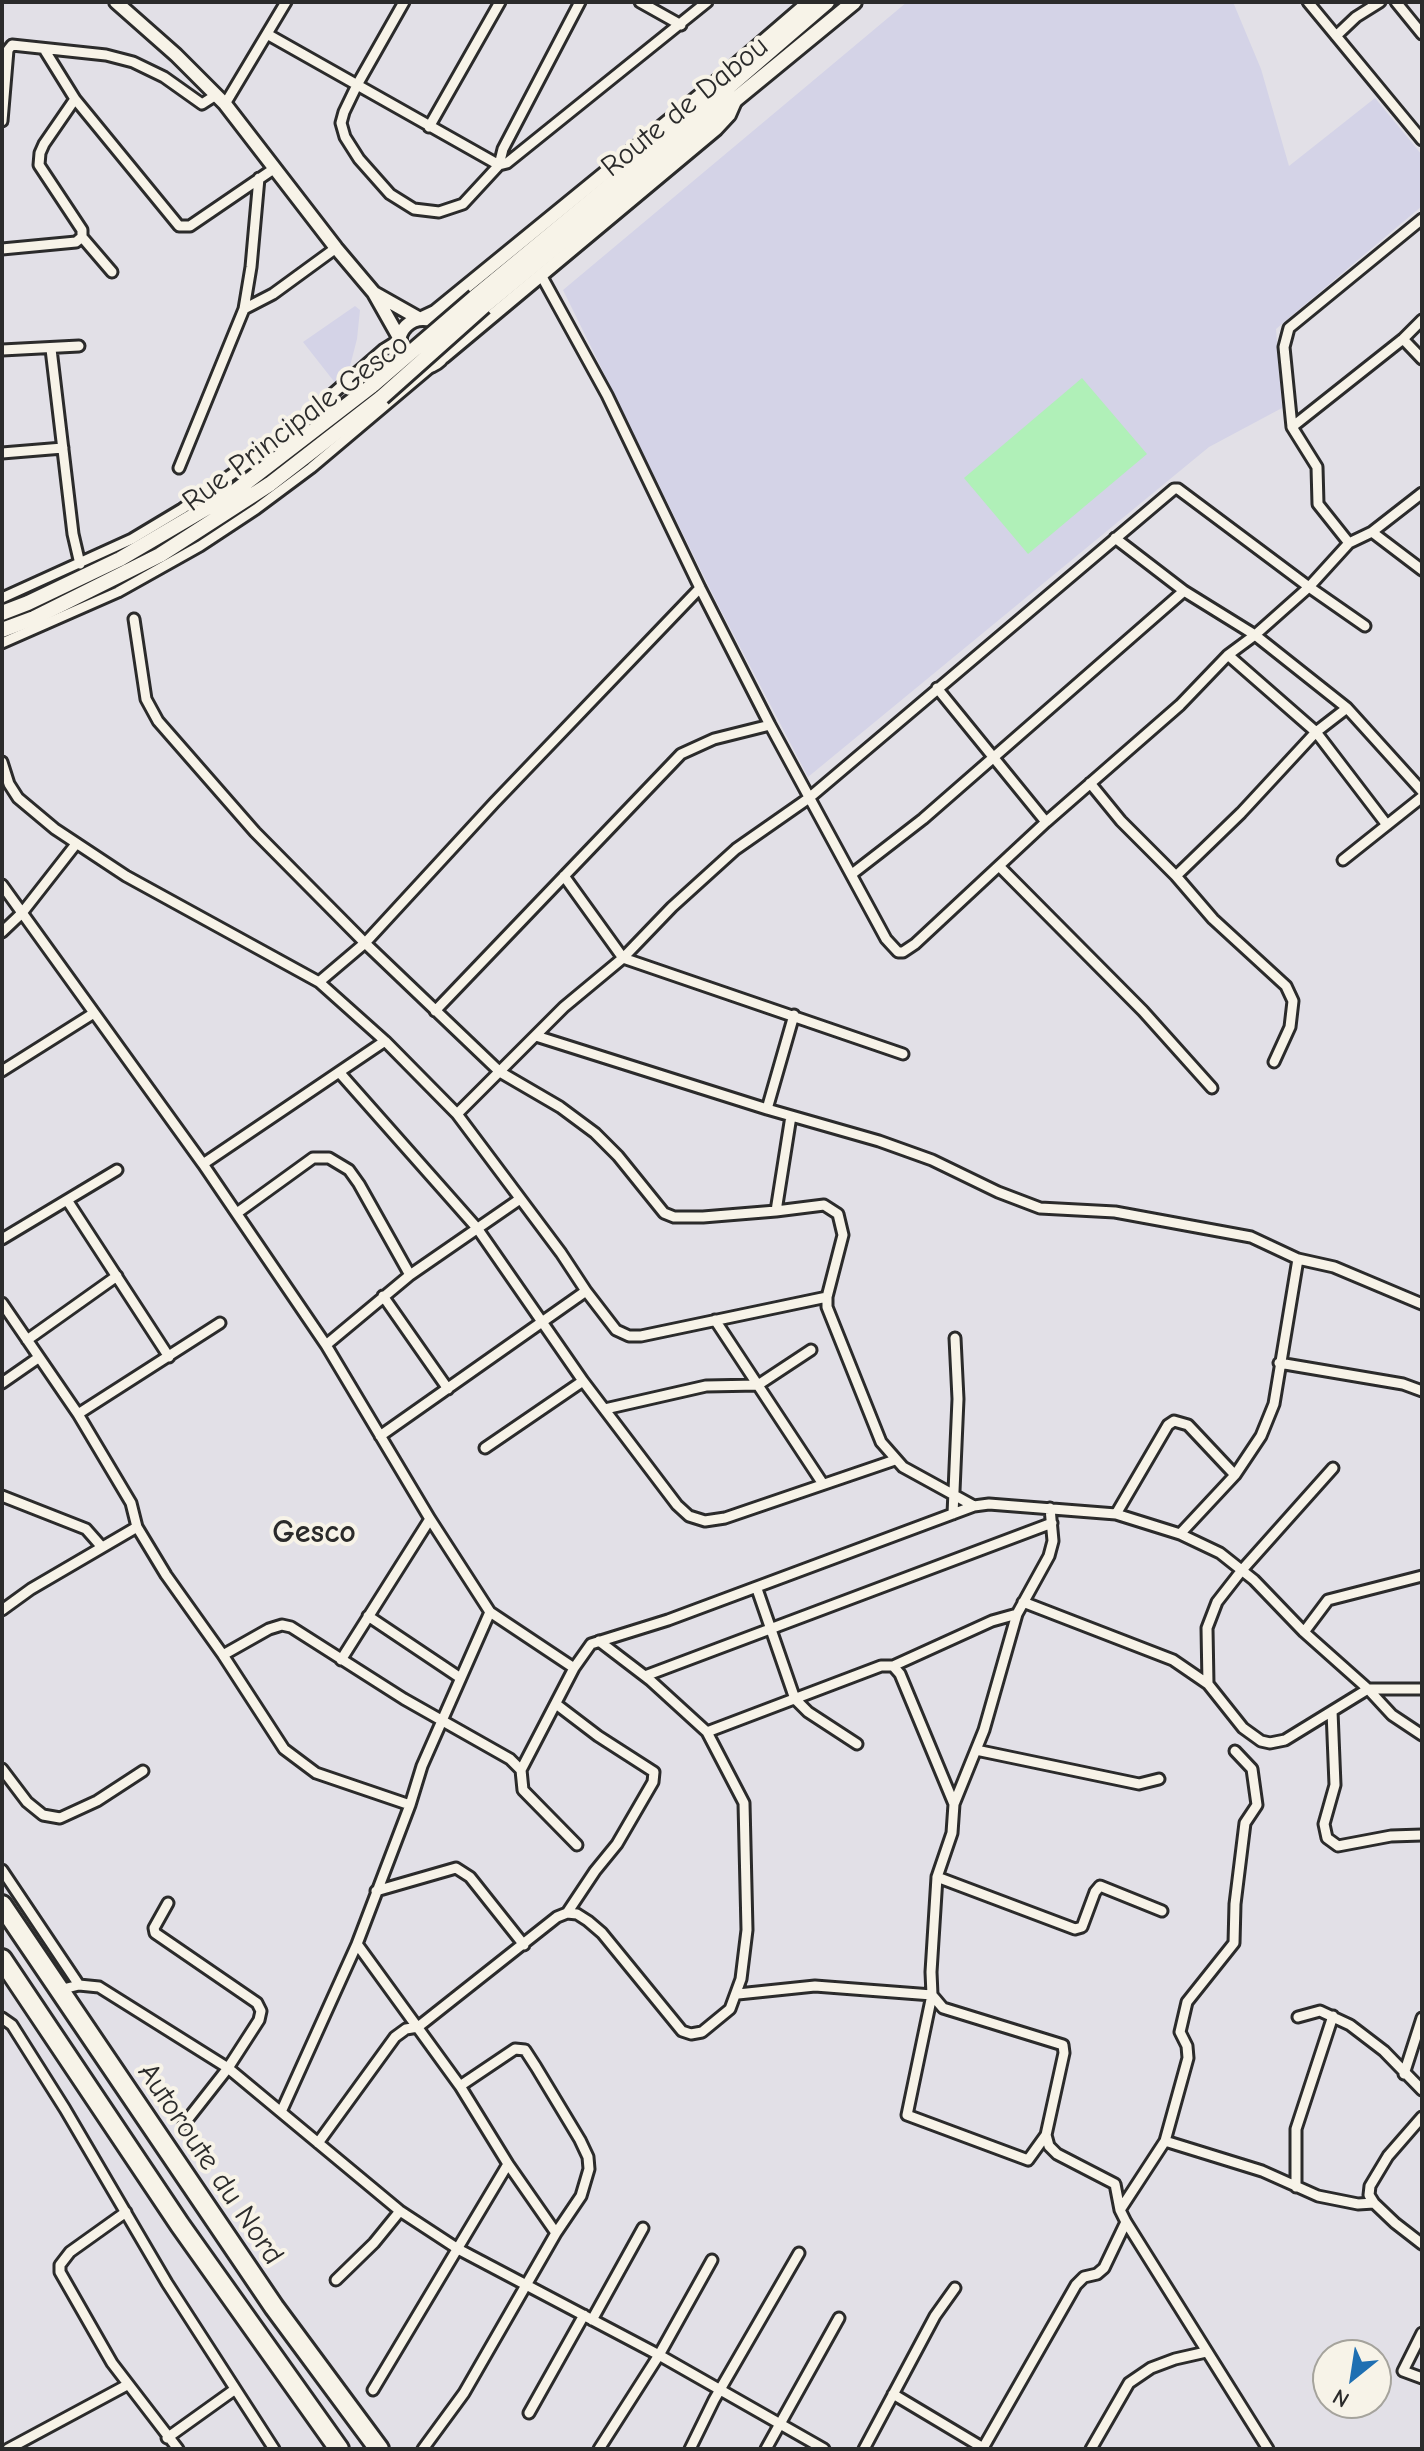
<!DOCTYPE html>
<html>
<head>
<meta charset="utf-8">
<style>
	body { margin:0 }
	#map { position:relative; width:1424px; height:2451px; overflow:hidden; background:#e2e0e7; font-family:"Comic Neue",sans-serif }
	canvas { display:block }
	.frame { position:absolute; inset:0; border:4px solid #2b2b2b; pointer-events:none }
	.north { position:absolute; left:1312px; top:2339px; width:80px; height:80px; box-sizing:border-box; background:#f7f3e8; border:2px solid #a5a39c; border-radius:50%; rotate:210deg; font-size:22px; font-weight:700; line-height:32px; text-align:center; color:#2b2b2b }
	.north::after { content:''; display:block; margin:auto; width:28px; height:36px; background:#1f6fb2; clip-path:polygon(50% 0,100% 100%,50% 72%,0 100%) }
</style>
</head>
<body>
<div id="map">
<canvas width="1424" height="2451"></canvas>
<div class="frame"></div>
<div class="north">N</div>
</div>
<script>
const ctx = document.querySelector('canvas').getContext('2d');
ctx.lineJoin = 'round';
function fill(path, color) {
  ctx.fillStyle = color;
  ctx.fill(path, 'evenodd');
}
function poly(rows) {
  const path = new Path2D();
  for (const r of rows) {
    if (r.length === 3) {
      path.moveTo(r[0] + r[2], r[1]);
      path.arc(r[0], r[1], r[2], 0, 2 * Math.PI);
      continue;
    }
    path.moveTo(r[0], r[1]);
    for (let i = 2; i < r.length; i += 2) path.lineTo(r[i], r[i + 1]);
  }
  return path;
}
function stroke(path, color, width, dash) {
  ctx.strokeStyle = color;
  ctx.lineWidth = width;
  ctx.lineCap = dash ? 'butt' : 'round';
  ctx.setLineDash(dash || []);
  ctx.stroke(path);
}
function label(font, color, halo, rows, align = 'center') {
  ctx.font = font + ' "Comic Neue",sans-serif';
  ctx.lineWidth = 8;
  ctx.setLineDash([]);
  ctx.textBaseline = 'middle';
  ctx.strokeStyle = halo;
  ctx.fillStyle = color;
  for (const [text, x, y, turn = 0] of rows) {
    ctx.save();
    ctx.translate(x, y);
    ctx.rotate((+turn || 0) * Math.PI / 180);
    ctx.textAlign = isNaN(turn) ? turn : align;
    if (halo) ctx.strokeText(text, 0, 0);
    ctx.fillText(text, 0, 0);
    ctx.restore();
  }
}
fill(poly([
	[907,2,1233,2,1261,69,1289,166,1375,98,1422,155,1422,206,1276,329,1282,408,1209,447,808,777,716,601,563,290],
	[355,306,360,310,357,339,349,370,336,384,303,342]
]), '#d4d3e7');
fill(poly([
	[1082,378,1147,454,1028,554,964,478]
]), '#b0f0b8');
const minor = poly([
	[404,2,357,85,344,112,341,123,345,137,359,159,390,194,414,209,439,212,463,204,499,165,507,163,707,2],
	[640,2,681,25],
	[1308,2,1422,140],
	[1396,2,1422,34],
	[267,34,499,165,503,149,580,2],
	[1336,36,1356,17,1380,2],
	[44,49,75,99,179,226,190,226,275,168],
	[75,99,44,144,40,153,39,165,82,230,82,237,112,272],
	[225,104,286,2],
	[2,121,8,50,12,45,106,55,133,62,164,77,202,104,216,95],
	[429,127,500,2],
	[2,249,76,242,82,237],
	[541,275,607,395,700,588,770,725,886,939,898,952,903,952,915,944,1046,822,1180,705,1228,655,1255,635,1309,587,1349,543,1372,532,1422,493],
	[244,309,251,267,259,178],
	[1403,339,1422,359],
	[51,349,73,534,80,564],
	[2,350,79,346],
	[1292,427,1284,347,1289,328,1422,219],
	[2,453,63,448],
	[179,468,244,309,273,294,336,248],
	[1372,532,1422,570],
	[1115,538,1184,591,1255,635,1347,708,1422,791],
	[1349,543,1318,504,1317,467,1292,427,1403,339,1422,320],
	[2,598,132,539,182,509,274,445,384,349,400,339],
	[134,619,146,699,158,721,255,832,365,943,500,1072,560,1107,595,1133,618,1156,664,1213,674,1217,703,1217,776,1211],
	[2,643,118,592,200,546,256,509,311,468,433,365],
	[1228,655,1316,732,1387,825],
	[937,688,1046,822],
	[2,762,9,784,18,798,55,829,126,876,319,982,385,1041,457,1114,561,1253,586,1291],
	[1090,783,1121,821,1176,876,1213,919,1286,986,1293,1001,1290,1027,1274,1062],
	[1343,860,1422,797],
	[999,866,1143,1011,1212,1088],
	[852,874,923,819,1184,591],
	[564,876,623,958,903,1054],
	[1176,876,1241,813,1316,732,1347,708],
	[2,885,203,1164,326,1345,430,1519,490,1612,422,1766,410,1805,357,1944,281,2112],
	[2,932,22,913,76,844],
	[319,982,365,943,494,803,700,588],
	[435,1011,681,754,714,739,770,725],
	[536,1036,767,1109,879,1141,932,1160,998,1192,1040,1208,1115,1212,1251,1237,1298,1259,1334,1267,1422,1304],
	[2,1071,94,1013],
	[339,1072,477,1228,583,1381,677,1505,689,1516,705,1521,725,1518,895,1460],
	[767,1109,794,1015],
	[457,1114,564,1007,623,958,672,907,736,849,809,798,1174,489,1178,489,1309,587,1365,626],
	[791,1116,776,1211,824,1205,838,1214,843,1235,827,1297,827,1307,881,1442,903,1467,974,1506],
	[203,1164,385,1041],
	[67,1200,169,1357],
	[237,1213,313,1158,329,1158,349,1170,359,1184,410,1275],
	[2,1239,117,1170],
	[383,1296,448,1389],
	[2,1303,78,1414,131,1503,137,1527,166,1575,223,1655,284,1749,316,1773,410,1805],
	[715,1320,823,1484],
	[27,1340,117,1276],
	[326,1345,410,1275,520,1199],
	[1279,1363,1403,1384,1422,1391],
	[2,1383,38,1358],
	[605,1409,706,1386,758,1385,811,1350],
	[78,1414,220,1323],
	[380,1436,586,1291,616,1330,629,1336,641,1336,827,1297],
	[485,1448,583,1381],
	[2,1496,86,1529,101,1546],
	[953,1514,958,1399,955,1338],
	[1116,1514,1168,1425,1174,1421,1188,1425,1235,1475],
	[1180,1534,1235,1475,1261,1436,1274,1404,1298,1259],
	[757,1589,795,1699,808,1712,857,1744],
	[1023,1602,1173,1660,1208,1684,1243,1728,1261,1741,1270,1743,1285,1740,1368,1689,1422,1689],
	[2,1610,31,1589,137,1527],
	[490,1612,574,1668],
	[368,1616,459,1677],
	[1304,1632,1328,1600,1422,1576],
	[223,1655,269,1629,282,1625,291,1627,404,1699,510,1759,521,1770,523,1790,577,1845],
	[341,1660,430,1519],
	[893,1666,900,1674,954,1804,952,1833,937,1877,1075,1929,1082,1927,1095,1892,1100,1886,1162,1911],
	[645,1676,1052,1523],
	[1208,1684,1207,1628,1217,1602,1242,1570,1333,1468],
	[556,1704,598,1736,654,1772,653,1782,617,1844,595,1871,567,1913],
	[1332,1711,1335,1785,1324,1824,1327,1838,1338,1846,1391,1836,1422,1835],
	[707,1732,881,1666,893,1666,992,1621,1017,1614],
	[976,1750,1139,1784,1159,1779],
	[2,1769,27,1802,43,1815,60,1818,97,1801,143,1771],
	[521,1770,574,1668,591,1644,668,1620,974,1506,989,1504,1116,1514,1180,1534,1220,1553,1254,1580,1304,1632,1368,1689,1392,1715,1422,1735],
	[954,1804,984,1730,1017,1614,1049,1556,1053,1541,1050,1508],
	[2,1870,79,1985],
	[937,1877,931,1972,932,1995,943,2008,1063,2045,1064,2053,1046,2135,1049,2146,1057,2154,1115,2184,1120,2210,1126,2222,1268,2449],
	[376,1891,456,1868,470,1877,524,1945],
	[168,1903,154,1928,155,1933,257,2003,261,2011,259,2020,228,2068,184,2124],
	[357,1944,460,2086,508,2164,556,2233,464,2393,423,2449],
	[59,1990,79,1985,99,1987,228,2068,400,2211,458,2249,659,2355,824,2449],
	[738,1994,815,1986,932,1995,907,2115,1028,2160,1046,2135],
	[1298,2017,1320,2011,1350,2025,1384,2051,1422,2090],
	[2,2018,12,2025,65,2109,167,2283,274,2449],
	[1404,2074,1422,2018],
	[460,2086,515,2049,525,2050,536,2067,580,2140,588,2157,589,2169,581,2196,556,2233],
	[1422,2117,1388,2156,1370,2186,1369,2195,1374,2203,1395,2223,1422,2244],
	[1165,2141,1188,2058,1187,2046,1180,2032,1187,2002,1234,1943,1235,1904,1245,1823,1257,1805,1252,1769,1235,1751],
	[318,2143,395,2037,406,2029,418,2027,557,1917,567,1913,577,1914,588,1921,602,1933,682,2031,691,2034,702,2032,730,2009,741,1979,747,1930,744,1803,707,1732,650,1680,599,1641],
	[1296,2187,1296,2129,1333,2016],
	[1120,2210,1165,2141,1262,2171,1318,2196,1358,2204,1374,2203],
	[126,2212,70,2252,60,2265,60,2272,112,2363,178,2449],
	[336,2280,374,2243,400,2211],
	[592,2320,643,2228],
	[1422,2333,1403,2371,1422,2378],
	[373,2390,508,2164],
	[893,2394,985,2449],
	[529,2413,584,2315],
	[167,2438,234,2390],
	[983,2448,1076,2285,1084,2277,1097,2274,1104,2268,1126,2222],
	[8,2449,127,2385],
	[599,2449,659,2355,712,2260],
	[690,2449,714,2400,799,2253],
	[766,2449,839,2318],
	[864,2449,935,2316,955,2288],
	[1091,2449,1129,2383,1151,2368,1175,2359,1206,2352]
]);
const tertiary = poly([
	[116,2,176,55,225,104,336,248,374,293,400,339],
	[374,293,420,319,435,312,708,89,809,2],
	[423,343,24],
	[443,357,716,129,729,115,736,99]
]);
const primary = poly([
	[475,297,726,89,827,2],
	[484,306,854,2],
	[2,613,28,603,120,559,234,492,373,385],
	[2,630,34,618,160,555,270,484,382,397]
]);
const motorway = poly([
	[2,1905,274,2307,379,2449],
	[2,1959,180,2225,339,2449]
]);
stroke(minor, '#2b2b2b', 15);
stroke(tertiary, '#2b2b2b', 18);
stroke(primary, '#2b2b2b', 20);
stroke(motorway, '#2b2b2b', 24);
stroke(minor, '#f7f3e8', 9);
stroke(tertiary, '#f7f3e8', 12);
stroke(primary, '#f7f3e8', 14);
stroke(motorway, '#f7f3e8', 18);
const primaryBridge = poly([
	[373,385,475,297],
	[382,397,484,306]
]);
stroke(primaryBridge, '#2b2b2b', 20, []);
stroke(primaryBridge, '#f7f3e8', 14);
label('30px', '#2b2b2b', '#f7f3e8', [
	["Route de Dabou",685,107,-39],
	["Rue Principale Gesco",296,423,-37],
	["Autoroute du Nord",210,2164,56]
]);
label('bold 32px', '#2b2b2b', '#f7f3e8', [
	["Gesco",314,1533]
]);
</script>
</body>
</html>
